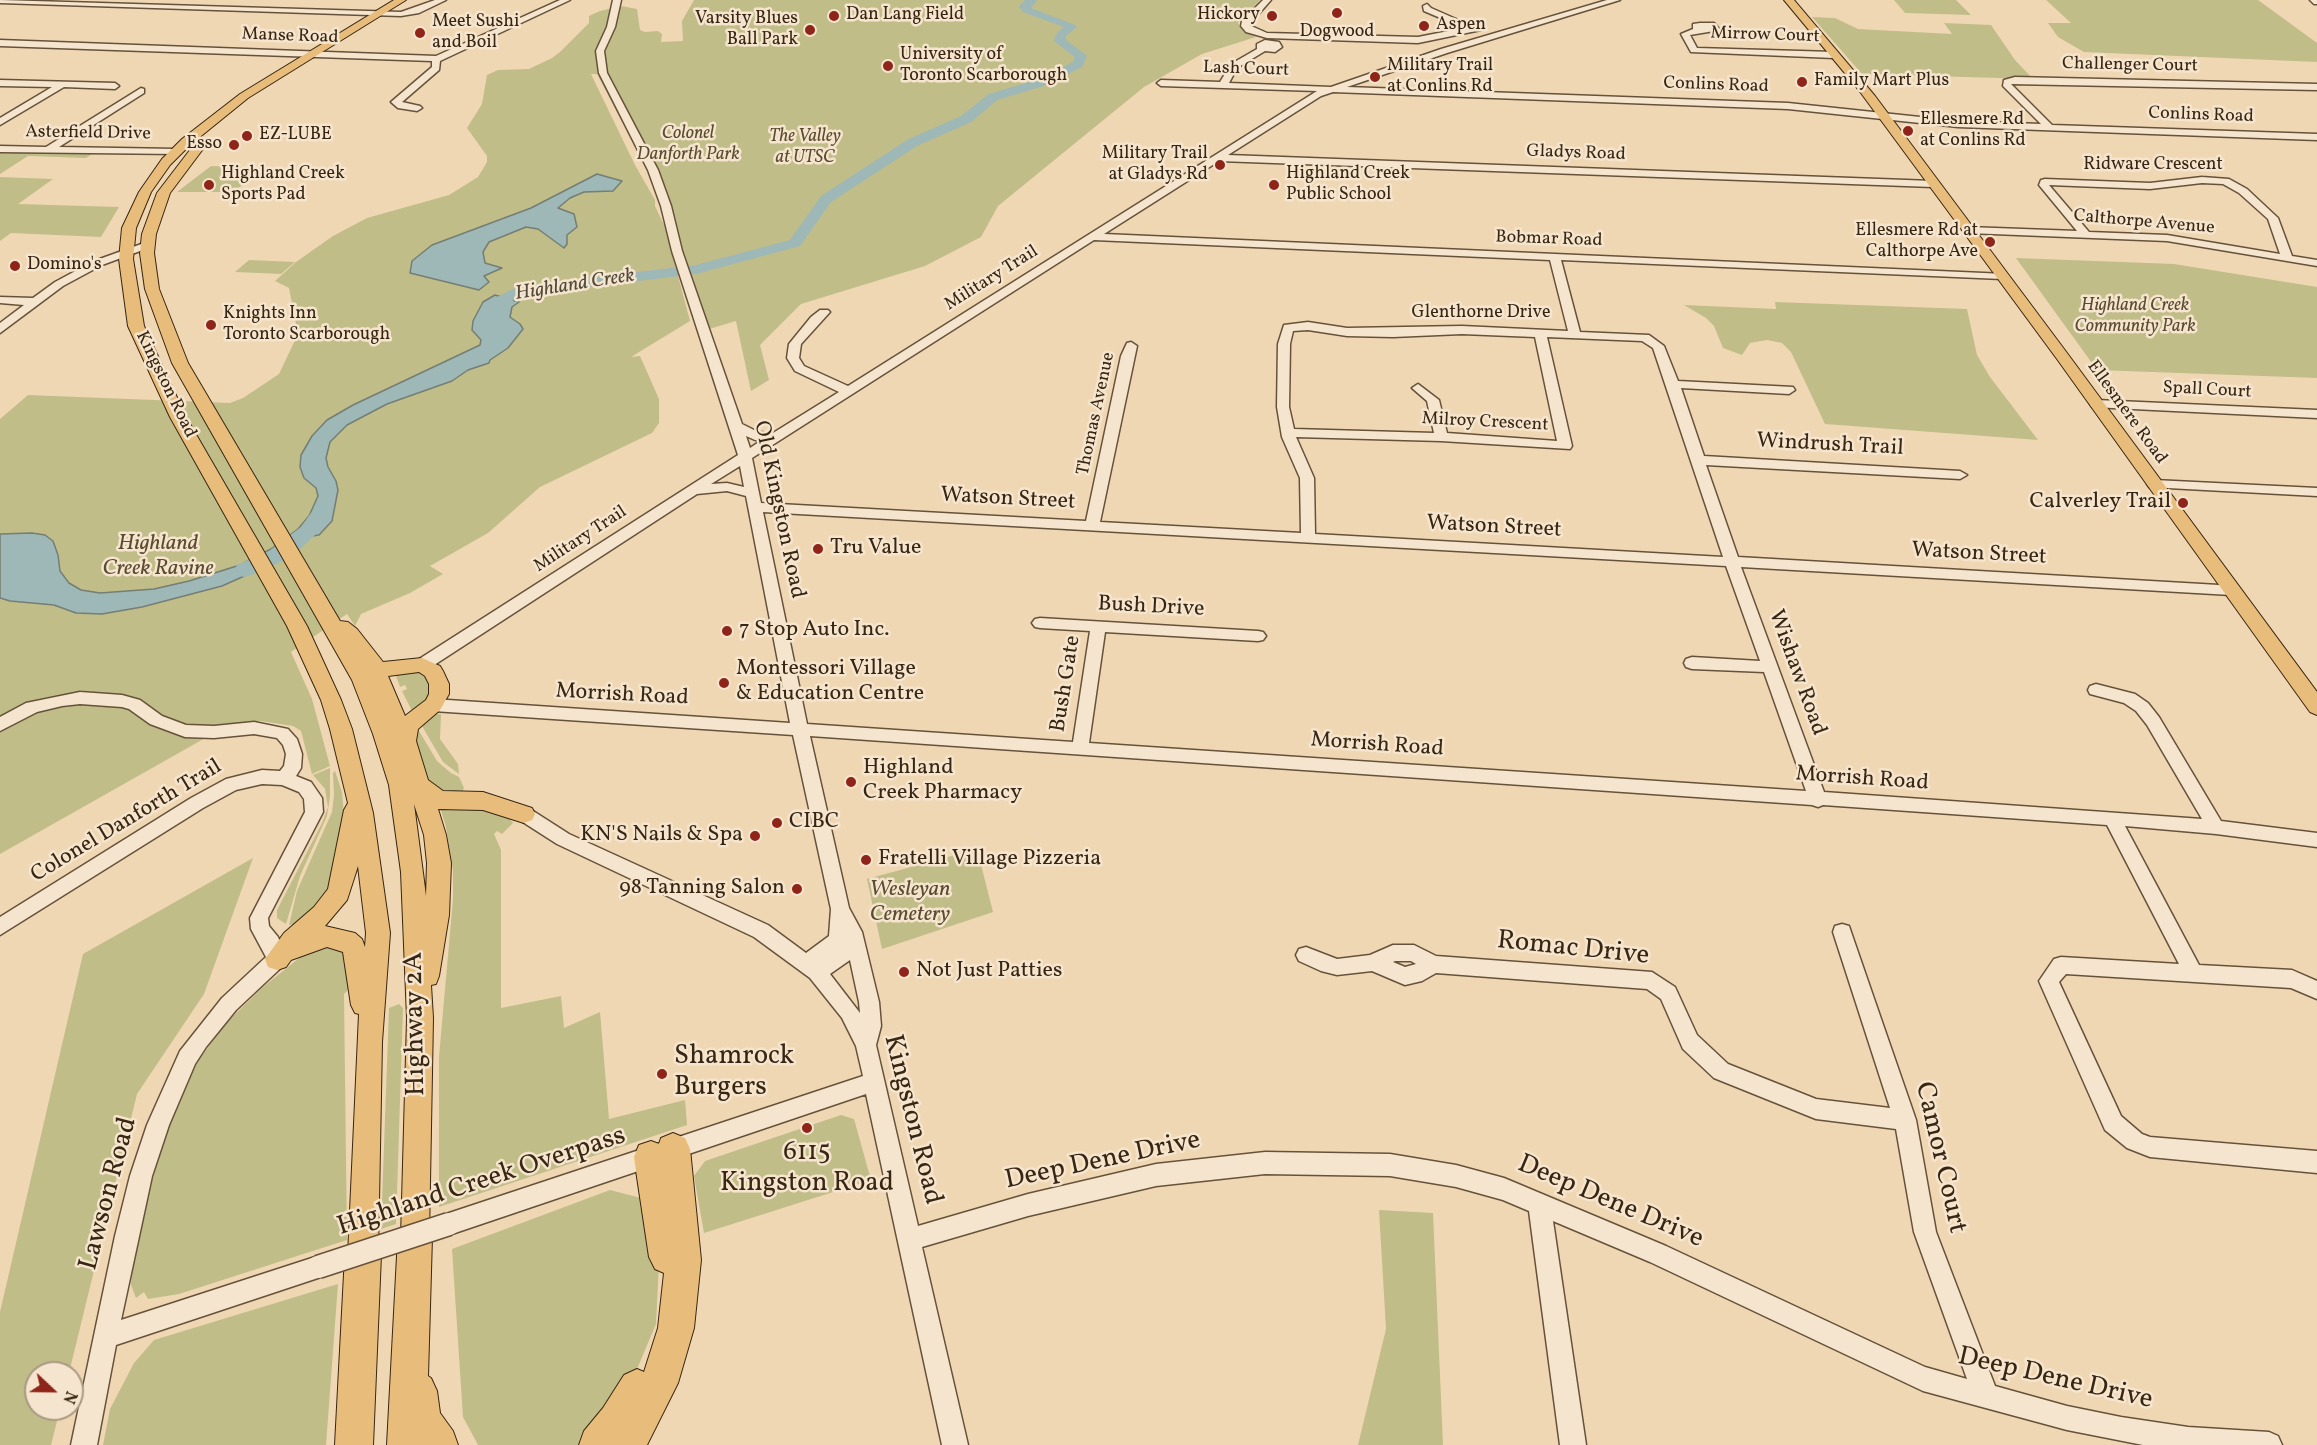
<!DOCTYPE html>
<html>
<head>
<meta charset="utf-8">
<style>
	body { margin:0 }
	#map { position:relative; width:2317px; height:1445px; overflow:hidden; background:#f0d7b4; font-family:Vollkorn,serif }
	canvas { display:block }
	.north { position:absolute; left:24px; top:1361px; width:60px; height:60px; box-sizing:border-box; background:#f5e5ce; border:2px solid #a99983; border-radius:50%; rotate:112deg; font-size:16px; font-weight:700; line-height:24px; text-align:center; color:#382612 }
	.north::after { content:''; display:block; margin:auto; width:21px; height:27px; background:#8f2418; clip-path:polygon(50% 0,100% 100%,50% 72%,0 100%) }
</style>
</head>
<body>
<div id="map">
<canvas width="2317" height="1445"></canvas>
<div class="north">N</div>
</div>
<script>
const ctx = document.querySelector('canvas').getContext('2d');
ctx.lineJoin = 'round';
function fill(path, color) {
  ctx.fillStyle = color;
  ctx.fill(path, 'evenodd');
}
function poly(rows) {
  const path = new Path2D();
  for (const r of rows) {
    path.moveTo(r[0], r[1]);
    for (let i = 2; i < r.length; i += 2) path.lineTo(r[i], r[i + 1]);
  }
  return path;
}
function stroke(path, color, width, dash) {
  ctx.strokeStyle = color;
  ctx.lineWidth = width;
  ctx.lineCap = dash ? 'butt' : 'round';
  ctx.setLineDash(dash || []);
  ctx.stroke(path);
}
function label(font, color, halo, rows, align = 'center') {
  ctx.font = font + ' Vollkorn,serif';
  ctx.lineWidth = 5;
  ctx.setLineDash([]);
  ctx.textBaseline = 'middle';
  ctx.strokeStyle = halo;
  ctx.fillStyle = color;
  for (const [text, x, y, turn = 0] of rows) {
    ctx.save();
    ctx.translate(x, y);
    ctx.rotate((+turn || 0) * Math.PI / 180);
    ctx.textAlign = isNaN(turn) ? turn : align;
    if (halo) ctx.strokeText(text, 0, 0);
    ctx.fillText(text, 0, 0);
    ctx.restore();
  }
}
fill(poly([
	[694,0,1260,0,1238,23,1243,31,1256,37,1202,54,1144,87,998,206,981,237,925,266,801,304,760,345,769,380,751,391,736,321,709,329,672,217,597,74,591,74,635,165,655,200,655,206,665,227,690,321,631,357,640,356,659,399,659,423,652,433,540,487,488,533,430,566,443,574,410,593,361,614,355,626,347,614,291,652,312,699,330,766,312,774,301,731,293,726,260,721,218,725,207,737,0,854,0,419,28,395,230,403,243,398,279,374,298,334,289,288,275,281,296,262,333,236,367,218,449,195,478,177,487,162,487,156,467,128,482,104,487,75,498,70,529,69,552,58,560,52,589,23,589,16,600,11,621,6,637,9,640,30,645,32,658,31,662,34,661,42,683,41,682,21],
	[1894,0,1956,0,1971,15,1905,13],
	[2046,0,2258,0,2317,43,2317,62,2084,52,2058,37,2048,23,2071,23],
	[1812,17,1835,18,1858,29,1952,34,1944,23,1991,25,2015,60,2033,79,1862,74],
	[0,151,54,153,95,152,86,158,28,156,0,174],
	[211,166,262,168,234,192,177,192],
	[0,177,53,179,18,204,119,207,101,237,11,233,0,241],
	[2016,258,2174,264,2317,287,2317,378,2097,370],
	[249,260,295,262,281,274,235,272],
	[1775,302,1967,309,1977,355,1990,377,2038,440,1825,424,1791,352,1782,343,1767,340,1750,343,1742,355,1723,348,1714,326,1706,318,1684,305,1776,309],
	[415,671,422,672,428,679,431,690,426,702,412,711,402,691,407,689,405,685,400,687,395,673],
	[435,714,441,714,440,739,458,764,459,774,443,762,422,726,421,720],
	[416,726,437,761,451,773,459,777,464,788,462,793,447,796,431,786,417,757,414,732],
	[330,768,330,796,327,816,300,876,286,924,277,918,277,910,322,823,328,807,325,789,313,775],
	[335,771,342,792,344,815,326,901,295,924,289,925,297,891,332,812,334,795,333,773],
	[472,805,509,818,513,823,502,834,497,831,494,834,501,850,501,1008,561,996,564,1028,600,1012,609,1119,685,1100,687,1125,439,1207,439,1057,453,899,453,871,446,827,440,807],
	[977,849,993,912,882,949,867,879],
	[253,858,204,994,137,1094,69,1373,36,1373,36,1409,60,1409,51,1445,0,1445,0,1312,83,954],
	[314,946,343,948,349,989,344,994,347,1240,179,1294,148,1299,144,1292,136,1298,131,1285,132,1257,159,1155,179,1098,198,1061,226,1023,263,987],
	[399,1004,403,1008,396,1224,381,1229,389,1008],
	[841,1115,854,1119,871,1180,704,1233,694,1176,705,1161],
	[610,1190,641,1198,660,1243,656,1324,621,1407,584,1445,478,1445,463,1417,452,1249],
	[1379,1210,1433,1213,1443,1445,1358,1445,1386,1329],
	[338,1284,326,1445,103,1445,110,1409,134,1363,154,1340]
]), '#c0bd89');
const water = poly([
	[597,174,622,181,613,191,584,192,570,198,558,208,574,214,577,227,567,235,567,244,564,248,538,229,526,227,489,242,483,252,485,263,502,268,484,276,489,282,479,290,410,273,412,261,432,245,531,208,597,174],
	[495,295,519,302,512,307,510,317,520,324,523,329,508,348,490,360,489,363,468,370,452,381,387,404,347,425,330,442,326,458,328,467,336,481,338,490,332,521,319,535,305,537,292,542,272,555,260,569,222,586,142,607,102,614,76,613,54,605,10,601,0,598,0,534,32,533,45,535,53,541,58,555,60,571,69,583,81,590,100,593,154,589,189,581,240,565,271,549,298,529,309,516,318,496,316,488,304,478,300,467,301,455,312,436,327,420,353,405,480,345,481,340,472,330,473,321,483,302,495,295]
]);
fill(water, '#9db8b6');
stroke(water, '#757e74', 1.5);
fill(poly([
	[1025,0,1037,0,1031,8,1075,25,1077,27,1066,36,1066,40,1087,56,1082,67,1047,85,997,100,971,122,917,146,831,202,800,246,696,274,523,295,499,308,497,312,501,317,493,322,487,320,481,313,487,302,519,286,696,265,790,240,821,196,907,140,961,116,989,94,1039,79,1073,62,1075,57,1054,41,1057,33,1064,27,1023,12,1019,6,1025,0],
	[318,511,325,513,328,517,315,535,302,547,283,561,251,575,244,577,237,575,234,570,237,565,269,551,301,527,311,513,318,511]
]), '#9db8b6');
const minor = poly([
	[0,0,401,12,435,0,446,0,419,13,401,16,0,3,0,0],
	[560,0,570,0,440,61,439,70,402,102,420,106,422,108,417,111,398,108,391,102,432,67,432,61,0,46,0,40,436,56,560,0],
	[613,0,621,0,615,27,604,51,607,73,658,170,671,206,682,251,742,424,758,432,773,433,839,392,795,371,787,358,789,344,811,317,820,310,828,310,830,312,801,344,799,358,804,366,848,386,1317,91,1161,86,1157,83,1161,80,1220,82,1231,64,1257,49,1257,44,1265,40,1279,42,1282,47,1275,52,1265,51,1237,68,1229,83,1331,87,1441,49,1607,0,1620,0,1447,53,1347,87,1788,103,1958,121,2041,124,2003,86,2004,80,2015,77,2317,84,2317,90,2011,84,2052,125,2317,134,2317,140,1958,127,1788,109,1333,92,1321,96,1228,155,1933,181,1938,184,1933,187,1219,161,1104,234,2006,274,2006,278,2002,279,1561,260,1580,332,1649,335,1664,346,1678,381,1793,387,1795,390,1789,394,1681,388,1704,456,1960,471,1967,475,1960,479,1706,465,1738,557,2236,586,2238,590,2231,595,1741,567,1824,792,2202,819,2147,725,2136,711,2124,703,2090,694,2088,690,2090,686,2096,684,2135,694,2148,703,2159,717,2221,821,2317,833,2317,847,2216,834,2125,826,2199,965,2292,970,2317,981,2317,999,2291,988,2066,974,2059,982,2121,1116,2142,1134,2150,1137,2317,1151,2317,1173,2150,1157,2127,1148,2105,1130,2039,981,2054,959,2061,957,2179,964,2107,825,1823,805,1818,807,1812,805,810,736,849,908,862,932,879,1002,881,1026,876,1045,918,1226,1028,1194,1156,1164,1265,1152,1390,1154,1456,1165,1504,1178,1666,1246,1925,1367,1967,1379,1914,1232,1896,1129,1816,1119,1714,1078,1683,1049,1661,999,1647,989,1436,973,1422,981,1405,985,1372,971,1337,975,1321,971,1299,961,1296,955,1299,949,1306,947,1337,959,1370,955,1393,945,1414,945,1436,956,1652,972,1675,987,1697,1035,1728,1064,1816,1099,1890,1108,1833,932,1835,926,1842,924,1849,926,1851,932,1916,1120,1936,1232,1995,1386,2067,1406,2121,1417,2188,1427,2269,1432,2278,1436,2282,1445,2143,1445,2067,1430,1923,1391,1650,1262,1553,1221,1586,1445,1560,1445,1529,1211,1503,1200,1456,1187,1390,1176,1265,1174,1156,1186,1028,1216,922,1247,968,1445,942,1445,866,1094,449,1235,441,1232,438,1224,441,1216,449,1213,863,1076,856,1046,842,1018,810,978,754,937,557,844,518,819,515,814,518,809,524,807,530,809,569,834,768,925,806,953,829,936,831,909,793,735,433,711,427,709,425,705,427,701,433,699,790,723,746,496,727,491,697,494,428,669,416,669,414,665,416,661,738,455,672,251,661,206,648,170,599,73,596,51,607,27,613,0],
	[1094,240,1550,260,1568,331,1462,326,1347,328,1308,322,1284,325,1278,344,1277,407,1282,437,1300,478,1301,533,1100,522,1137,346,1131,342,1127,343,1121,356,1086,521,761,503,752,458,1094,240],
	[1308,330,1347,336,1393,337,1462,334,1535,337,1557,441,1447,433,1439,400,1418,384,1412,388,1427,401,1434,433,1294,429,1289,407,1290,344,1293,331,1308,330],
	[1547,337,1642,341,1653,348,1723,557,1315,534,1314,478,1296,437,1441,441,1570,449,1572,446,1547,337],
	[746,436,755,440,762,440,750,448,746,436],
	[740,466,744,487,727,483,711,484,740,466],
	[763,512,1726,566,1760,661,1692,657,1686,659,1684,663,1686,667,1692,669,1764,672,1806,791,1089,743,1105,632,1258,641,1263,640,1266,636,1263,632,1258,631,1040,618,1035,619,1032,623,1035,627,1040,628,1090,631,1073,742,807,724,763,512],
	[850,960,859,1002,860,1013,830,974,850,960],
	[1395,961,1411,961,1416,964,1405,967,1393,962,1395,961],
	[1263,0,1271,0,1249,25,1267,33,1418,37,1464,28,1424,11,1423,6,1427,4,1431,8,1481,30,1418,43,1267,38,1246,32,1241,26,1242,21,1263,0],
	[2310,0,2317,0,2317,4,2314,4,2310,0],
	[1700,23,1714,23,1720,30,1690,35,1697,48,1834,52,1838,55,1834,58,1691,52,1681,34,1693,29,1693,24,1700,23],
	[0,80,115,83,119,86,115,89,64,87,0,125,0,118,52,87,0,86,0,80],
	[141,88,144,89,144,93,59,147,176,149,179,150,179,154,0,152,0,146,46,147,141,88],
	[2202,177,2229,179,2247,189,2278,218,2292,256,2317,260,2317,266,2167,241,1968,233,1963,230,1968,227,2077,231,2039,185,2041,180,2045,179,2150,183,2202,177],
	[2202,183,2223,184,2239,193,2268,219,2280,254,2167,235,2089,232,2049,185,2150,189,2202,183],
	[147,242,151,243,151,247,102,265,63,286,0,333,0,323,24,305,0,303,0,297,33,298,55,282,94,261,147,242],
	[2096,400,2317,410,2317,418,2092,407,2090,404,2096,400],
	[2154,480,2317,488,2317,496,2149,487,2147,484,2149,481,2154,480],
	[80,692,122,695,140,700,162,716,186,725,214,726,254,722,288,729,297,739,302,754,301,768,296,776,311,782,322,798,323,812,268,918,269,926,278,937,287,959,284,965,236,1010,206,1047,195,1064,169,1125,152,1176,121,1320,318,1256,326,1259,329,1267,326,1275,318,1278,116,1345,97,1445,71,1445,115,1236,130,1176,147,1125,180,1051,222,998,266,957,251,929,250,918,305,812,304,799,299,792,282,785,262,784,236,790,203,808,0,935,0,917,191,798,226,779,262,770,280,771,284,766,286,754,283,745,277,738,254,734,214,738,185,737,150,724,129,709,122,707,80,704,62,706,37,712,0,731,0,717,26,703,80,692]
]);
const major = poly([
	[394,0,406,0,248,98,190,145,170,165,151,192,136,228,133,259,144,326,186,417,307,626,341,700,352,729,373,813,390,933,382,1042,378,1255,373,1265,363,1270,353,1265,348,1255,359,1014,355,1013,351,1005,343,952,327,947,291,960,286,967,277,970,268,967,265,959,284,933,314,907,328,889,344,810,348,803,330,729,321,700,287,626,170,417,128,326,119,259,122,228,139,192,162,159,182,139,240,94,394,0],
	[358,866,366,933,365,947,362,939,355,933,325,926,347,900,358,866],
	[1784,0,1794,0,1875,96,2067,353,2317,692,2317,715,2310,712,2057,359,1858,89,1784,0],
	[200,141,206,145,170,193,156,234,154,253,159,289,188,363,340,621,348,622,357,629,383,662,422,658,440,666,443,671,449,684,449,694,440,710,418,729,416,741,428,780,443,791,483,792,532,808,535,814,532,820,524,823,483,810,438,809,446,835,451,863,449,915,439,976,436,984,431,985,433,1018,429,1237,425,1247,415,1251,405,1247,401,1237,407,1018,401,872,389,785,373,734,352,680,172,363,145,289,140,253,142,234,157,193,196,142,200,141],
	[419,672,425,676,429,684,429,694,426,700,405,716,388,676,419,672],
	[414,804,424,835,427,863,426,896,414,804]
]);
const highway = poly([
	[673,1133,685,1138,690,1149,701,1260,694,1328,678,1383,647,1445,579,1445,584,1431,603,1408,624,1375,637,1369,644,1372,658,1328,664,1273,655,1269,649,1257,634,1157,639,1145,651,1141,659,1144,661,1138,673,1133],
	[415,1220,427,1225,432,1237,428,1376,431,1378,437,1391,440,1413,453,1431,458,1445,387,1445,398,1237,403,1225,415,1220],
	[363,1237,375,1243,381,1255,373,1445,335,1445,345,1255,351,1243,363,1237]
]);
stroke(minor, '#66523a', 3);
stroke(major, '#382612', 2);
stroke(highway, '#382612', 2);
fill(minor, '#f5e5ce');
fill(major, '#e8bc7a');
fill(highway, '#e8bc7a');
const minorBridge = poly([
	[318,1267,449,1224]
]);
stroke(minorBridge, '#66523a', 25, []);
stroke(minorBridge, '#f5e5ce', 22);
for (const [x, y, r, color] of [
	[1337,13,6,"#8f2418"],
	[834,16,6,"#8f2418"],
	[1272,16,6,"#8f2418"],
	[1424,26,6,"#8f2418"],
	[810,30,6,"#8f2418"],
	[420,33,6,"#8f2418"],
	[888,66,6,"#8f2418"],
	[1375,77,6,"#8f2418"],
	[1802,82,6,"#8f2418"],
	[1908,131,6,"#8f2418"],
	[247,136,6,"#8f2418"],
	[234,145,6,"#8f2418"],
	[1220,165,6,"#8f2418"],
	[209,185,6,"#8f2418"],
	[1274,185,6,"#8f2418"],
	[1990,242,6,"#8f2418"],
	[15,266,6,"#8f2418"],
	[211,325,6,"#8f2418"],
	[2183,503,6,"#8f2418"],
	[818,549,6,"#8f2418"],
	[727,631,6,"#8f2418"],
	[724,683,6,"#8f2418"],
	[851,782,6,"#8f2418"],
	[777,823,6,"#8f2418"],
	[755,836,6,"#8f2418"],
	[866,860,6,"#8f2418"],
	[797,889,6,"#8f2418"],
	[904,972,6,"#8f2418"],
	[662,1074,6,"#8f2418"],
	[807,1128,6,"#8f2418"]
]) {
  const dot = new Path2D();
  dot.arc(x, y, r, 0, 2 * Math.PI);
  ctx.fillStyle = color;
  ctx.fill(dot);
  stroke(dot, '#f5e5ce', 2);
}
label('18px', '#382612', '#f5e5ce', [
	["Dan Lang Field",846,16],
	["Hickory",1260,16,"right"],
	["Varsity Blues",798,20,"right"],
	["Ball Park",798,41,"right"],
	["Meet Sushi",432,23],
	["and Boil",432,44],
	["Aspen",1436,26],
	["Dogwood",1337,33,"center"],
	["University of",900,56],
	["Toronto Scarborough",900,77],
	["Military Trail",1387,67],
	["at Conlins Rd",1387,88],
	["Family Mart Plus",1814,82],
	["Ellesmere Rd",1920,121],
	["at Conlins Rd",1920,142],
	["EZ-LUBE",259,136],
	["Esso",222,145,"right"],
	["Military Trail",1208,155,"right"],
	["at Gladys Rd",1208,176,"right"],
	["Highland Creek",221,175],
	["Sports Pad",221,196],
	["Highland Creek",1286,175],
	["Public School",1286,196],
	["Ellesmere Rd at",1978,232,"right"],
	["Calthorpe Ave",1978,253,"right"],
	["Domino's",27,266],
	["Knights Inn",223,315],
	["Toronto Scarborough",223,336]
], 'left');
label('18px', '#382612', '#f5e5ce', [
	["Mirrow Court",1765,36,2],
	["Manse Road",290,37,2],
	["Challenger Court",2130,66,1],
	["Lash Court",1246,70,2],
	["Conlins Road",1716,86,2],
	["Conlins Road",2201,116,2],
	["Asterfield Drive",88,134,1],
	["Gladys Road",1576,154,2],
	["Ridware Crescent",2153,166],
	["Calthorpe Avenue",2144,223,5],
	["Bobmar Road",1549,240,2],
	["Military Trail",992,279,-32],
	["Glenthorne Drive",1481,314],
	["Kingston Road",165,385,64],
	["Spall Court",2207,391,3],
	["Ellesmere Road",2126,413,54],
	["Thomas Avenue",1097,414,-78],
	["Milroy Crescent",1485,423,3],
	["Military Trail",581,540,-33]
]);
label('italic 18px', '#5a4c30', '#f5e5ce', [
	["Colonel",688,135],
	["Danforth Park",688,156],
	["The Valley",805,138],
	["at UTSC",805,159],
	["Highland Creek",2135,307],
	["Community Park",2135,328]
]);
label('italic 20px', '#514a3b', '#f5e5ce', [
	["Highland Creek",575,286,-9]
]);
label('22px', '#382612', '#f5e5ce', [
	["Windrush Trail",1830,446,3],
	["Watson Street",1008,500,3],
	["Old Kingston Road",778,510,78],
	["Watson Street",1494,528,3],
	["Watson Street",1979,555,3],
	["Bush Drive",1151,608,3],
	["Wishaw Road",1796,673,70],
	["Bush Gate",1067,684,-81],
	["Morrish Road",622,696,3],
	["Morrish Road",1377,746,4],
	["Morrish Road",1862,780,4],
	["Colonel Danforth Trail",127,822,-31]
]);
label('22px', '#382612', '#f5e5ce', [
	["Calverley Trail",2171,503,"right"],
	["Tru Value",830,549],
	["7 Stop Auto Inc.",739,631],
	["Montessori Village",736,670],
	["& Education Centre",736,695],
	["Highland",863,769],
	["Creek Pharmacy",863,794],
	["CIBC",789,823],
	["KN'S Nails & Spa",743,836,"right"],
	["Fratelli Village Pizzeria",878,860],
	["98 Tanning Salon",785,889,"right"],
	["Not Just Patties",916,972]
], 'left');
label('italic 22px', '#5a4c30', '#f5e5ce', [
	["Highland",158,545],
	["Creek Ravine",158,570],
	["Wesleyan",910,891],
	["Cemetery",910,916]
]);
label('27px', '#382612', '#f5e5ce', [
	["Romac Drive",1573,950,6],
	["Highway 2A",417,1024,-91],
	["Kingston Road",911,1120,76],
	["Camor Court",1939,1158,77],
	["Deep Dene Drive",1103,1162,-12],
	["Highland Creek Overpass",482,1183,-18],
	["Lawson Road",110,1194,-75],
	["Deep Dene Drive",1610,1203,23],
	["Deep Dene Drive",2055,1380,13]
]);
label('27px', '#382612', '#f5e5ce', [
	["Shamrock",674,1058],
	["Burgers",674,1089],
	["6115",807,1154,"center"],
	["Kingston Road",807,1185,"center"]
], 'left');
</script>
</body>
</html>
